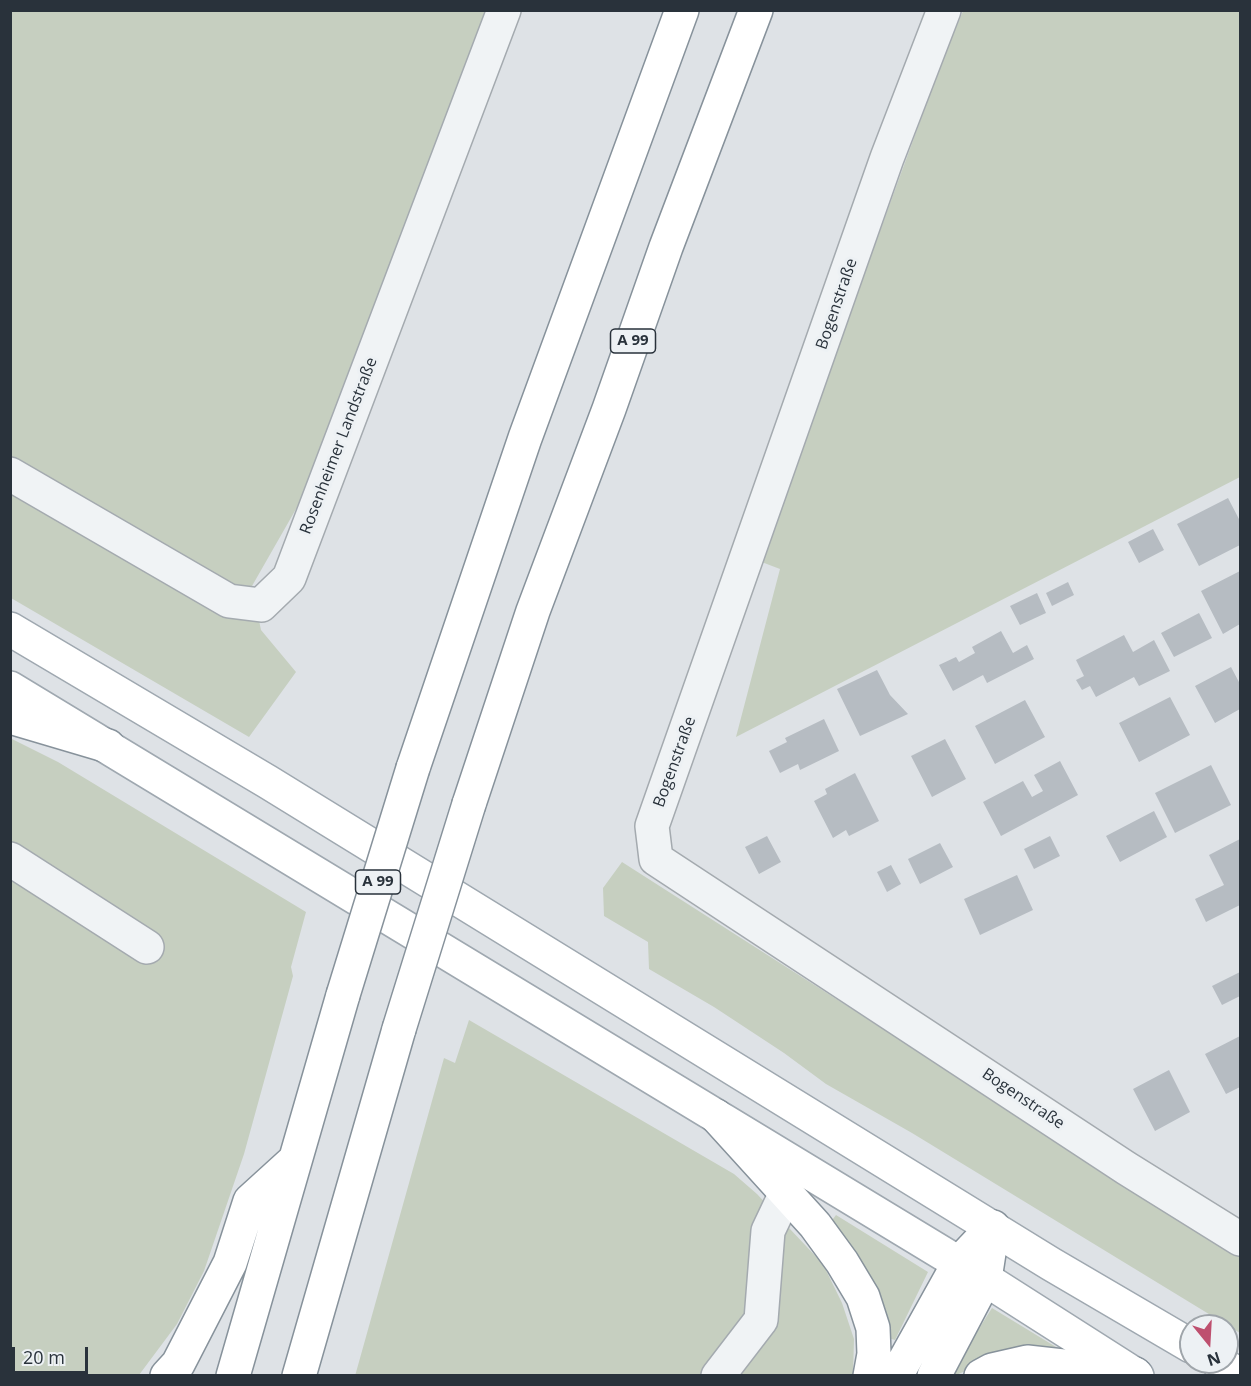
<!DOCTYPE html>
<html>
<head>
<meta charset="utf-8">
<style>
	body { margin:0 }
	#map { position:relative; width:1251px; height:1386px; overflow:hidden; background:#dee2e6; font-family:"Open Sans",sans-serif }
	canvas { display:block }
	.frame { position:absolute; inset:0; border:12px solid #29323b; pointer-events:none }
	.north { position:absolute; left:1179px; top:1314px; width:60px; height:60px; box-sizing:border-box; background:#edf1f4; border:2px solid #9fa5aa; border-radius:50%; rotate:162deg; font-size:16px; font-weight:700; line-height:24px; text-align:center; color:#29323b }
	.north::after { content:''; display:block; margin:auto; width:21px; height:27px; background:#be506f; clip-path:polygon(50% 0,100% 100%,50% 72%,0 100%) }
	.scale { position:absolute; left:12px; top:1347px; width:76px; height:27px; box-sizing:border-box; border:3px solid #29323b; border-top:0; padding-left:8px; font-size:18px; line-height:21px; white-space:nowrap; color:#29323b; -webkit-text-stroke:4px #edf1f4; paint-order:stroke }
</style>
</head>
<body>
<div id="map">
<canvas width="1251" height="1386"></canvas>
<div class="frame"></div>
<div class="north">N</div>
<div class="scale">20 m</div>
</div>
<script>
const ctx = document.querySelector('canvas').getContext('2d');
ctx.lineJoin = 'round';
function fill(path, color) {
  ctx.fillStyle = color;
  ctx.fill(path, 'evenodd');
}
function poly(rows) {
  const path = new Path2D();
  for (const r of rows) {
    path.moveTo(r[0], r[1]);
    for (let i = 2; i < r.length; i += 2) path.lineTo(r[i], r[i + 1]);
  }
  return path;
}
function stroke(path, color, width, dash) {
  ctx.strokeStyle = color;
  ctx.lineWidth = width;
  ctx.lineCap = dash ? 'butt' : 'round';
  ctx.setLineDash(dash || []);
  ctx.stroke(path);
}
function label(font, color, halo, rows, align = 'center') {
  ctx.font = font + ' "Open Sans",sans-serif';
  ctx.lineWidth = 6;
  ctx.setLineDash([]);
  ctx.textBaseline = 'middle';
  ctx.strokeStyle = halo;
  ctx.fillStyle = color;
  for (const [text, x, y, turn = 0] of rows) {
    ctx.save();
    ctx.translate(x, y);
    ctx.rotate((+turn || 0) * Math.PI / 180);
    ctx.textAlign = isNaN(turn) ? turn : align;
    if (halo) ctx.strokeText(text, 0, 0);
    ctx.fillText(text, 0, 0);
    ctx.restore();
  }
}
fill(poly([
	[11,11,489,11,300,502,252,586,261,630,296,672,249,737,11,598],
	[963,11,1240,11,1240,477,736,737,780,569,759,561,944,56],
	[10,738,58,762,306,912,291,967,293,976,244,1154,204,1271,177,1324,139,1375,11,1375],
	[622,862,1240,1257,1240,1333,912,1133,826,1084,784,1053,714,1007,649,969,648,942,604,916,603,888],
	[469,1020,734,1174,757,1194,823,1264,842,1303,854,1339,853,1375,355,1376,444,1058,455,1063],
	[836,1215,928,1272,895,1340,888,1338,886,1320,875,1284,830,1223],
	[992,1308,1061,1350,989,1361,956,1375,949,1376]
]), '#c6cfc0');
fill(poly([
	[1228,498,1240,521,1240,545,1199,566,1177,524],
	[1153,529,1164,550,1139,563,1128,542],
	[1240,571,1240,624,1223,634,1201,591],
	[1068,582,1074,595,1052,606,1046,593],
	[1037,593,1046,613,1020,625,1010,606],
	[1199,613,1212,638,1174,657,1161,633],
	[1001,631,1013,653,1027,645,1034,659,987,683,983,675,953,691,939,665,956,657,959,662,975,653,972,647],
	[1124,635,1133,652,1154,640,1170,671,1139,686,1134,677,1096,697,1090,686,1082,690,1076,680,1084,676,1076,660],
	[1231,667,1240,684,1240,709,1215,723,1195,686],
	[877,670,890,695,908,714,860,736,837,689],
	[1170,697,1190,735,1139,762,1119,723],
	[1025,700,1045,737,995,764,975,726],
	[824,719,839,751,800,770,798,764,780,773,769,751,787,742,785,738],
	[945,739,966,779,932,797,911,756],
	[1060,761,1078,795,1001,836,983,802,1023,781,1032,797,1043,791,1034,775],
	[1211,765,1231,805,1175,833,1155,793],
	[855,773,879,821,849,836,846,830,833,838,814,801,827,794,825,789],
	[1154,811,1167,837,1120,862,1106,836],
	[767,836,781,862,759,874,745,847],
	[1050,836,1060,856,1034,869,1024,849],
	[1240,839,1240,905,1206,922,1195,899,1224,885,1209,855],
	[940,843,953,867,920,884,908,859],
	[891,865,901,884,887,892,877,872],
	[1017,875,1033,910,980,935,964,899],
	[1240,972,1240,996,1222,1005,1212,986],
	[1240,1036,1240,1087,1226,1094,1205,1054],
	[1169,1070,1190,1112,1155,1131,1133,1089]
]), '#b6bcc2');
const minor = poly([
	[944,10,887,158,652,826,656,859,1126,1168,1240,1239],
	[10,474,229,601,261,605,289,578,504,10],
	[10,859,147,947],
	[718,1376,761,1320,768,1231,786,1193]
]);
const major = poly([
	[10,629,268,782,1051,1264,1191,1346],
	[10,688,985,1279,1137,1376],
	[1218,1362,1240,1375]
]);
const highway = poly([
	[10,717,108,746],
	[413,768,525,438,682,10],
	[469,804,533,611,609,409,666,247,756,10],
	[716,1116,815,1225,842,1262,863,1297,873,1328,874,1354,870,1376],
	[167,1376,178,1364,230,1263,250,1201,294,1161],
	[233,1376,343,995],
	[299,1376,399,1029],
	[896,1376,959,1263,993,1227],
	[934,1376,985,1279,993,1227],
	[981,1376,992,1370,1027,1362,1135,1374]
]);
stroke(minor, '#a4aaaf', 36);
stroke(major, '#9fa8b0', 36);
stroke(highway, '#87929b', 36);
stroke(minor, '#f0f3f5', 33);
stroke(major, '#fff', 33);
stroke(highway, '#fff', 33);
const highwayBridge = poly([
	[343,995,413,768],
	[399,1029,469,804]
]);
stroke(highwayBridge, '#87929b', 36, []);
stroke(highwayBridge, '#fff', 33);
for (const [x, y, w] of [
	[633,341,45],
	[378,882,45]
]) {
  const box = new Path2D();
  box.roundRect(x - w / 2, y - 12, w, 24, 4.5);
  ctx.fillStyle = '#edf1f4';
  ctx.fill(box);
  stroke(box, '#29323b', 1.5);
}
label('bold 15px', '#29323b', null, [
	["A 99",633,341],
	["A 99",378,882]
]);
label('16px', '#29323b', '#edf1f4', [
	["Bogenstraße",837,304,-71],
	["Rosenheimer Landstraße",339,446,-69],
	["Bogenstraße",675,762,-70],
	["Bogenstraße",1023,1099,34]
]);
</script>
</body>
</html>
